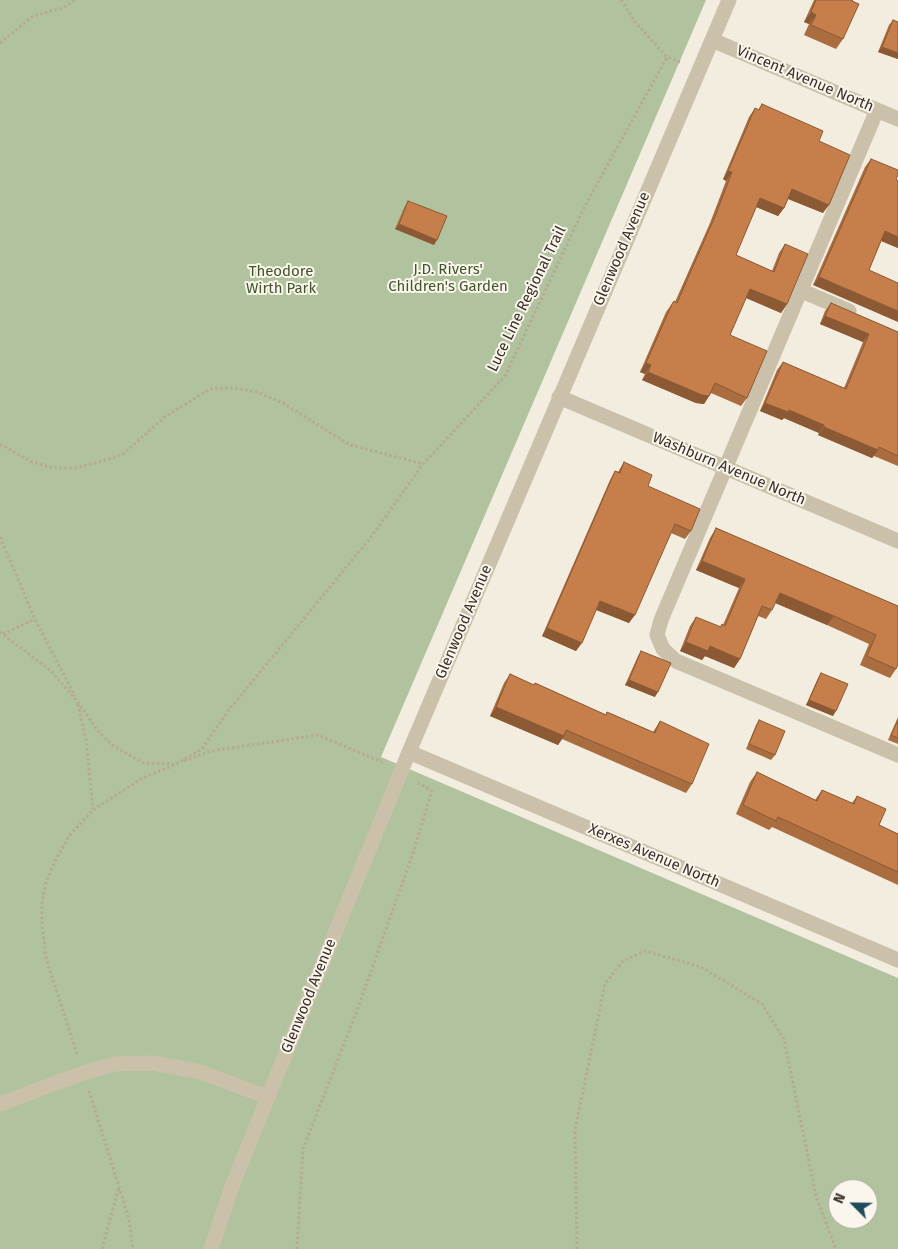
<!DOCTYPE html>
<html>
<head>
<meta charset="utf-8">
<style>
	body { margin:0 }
	#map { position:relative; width:898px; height:1249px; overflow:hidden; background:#f3eddf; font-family:"Fira Sans",sans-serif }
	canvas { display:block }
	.north { position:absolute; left:828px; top:1179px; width:50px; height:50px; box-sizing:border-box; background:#faf6ec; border:1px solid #ada79e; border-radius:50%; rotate:293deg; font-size:14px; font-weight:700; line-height:20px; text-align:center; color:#39312a }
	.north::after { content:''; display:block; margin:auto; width:18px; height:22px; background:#1f4c5b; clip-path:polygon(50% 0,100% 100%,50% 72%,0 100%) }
</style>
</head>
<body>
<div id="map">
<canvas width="898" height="1249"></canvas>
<div class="north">N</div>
</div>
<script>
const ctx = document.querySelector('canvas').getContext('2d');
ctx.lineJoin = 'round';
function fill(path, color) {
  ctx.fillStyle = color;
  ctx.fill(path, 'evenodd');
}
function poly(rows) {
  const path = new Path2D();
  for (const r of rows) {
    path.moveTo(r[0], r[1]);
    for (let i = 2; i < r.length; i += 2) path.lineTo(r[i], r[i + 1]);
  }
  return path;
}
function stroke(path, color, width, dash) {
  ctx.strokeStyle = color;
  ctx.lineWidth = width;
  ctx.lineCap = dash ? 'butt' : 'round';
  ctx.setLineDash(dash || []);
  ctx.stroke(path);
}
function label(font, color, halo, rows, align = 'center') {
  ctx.font = font + ' "Fira Sans",sans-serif';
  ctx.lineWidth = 4;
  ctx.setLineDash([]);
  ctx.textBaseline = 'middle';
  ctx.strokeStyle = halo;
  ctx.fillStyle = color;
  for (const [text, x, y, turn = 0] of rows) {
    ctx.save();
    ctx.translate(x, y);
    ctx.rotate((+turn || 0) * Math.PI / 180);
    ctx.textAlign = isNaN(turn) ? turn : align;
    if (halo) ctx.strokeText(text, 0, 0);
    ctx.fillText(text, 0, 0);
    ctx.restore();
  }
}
fill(poly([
	[0,0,706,0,381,757,898,978,898,1249,0,1249],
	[838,1189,868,1189,868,1219,838,1219]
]), '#b0c29e');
stroke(poly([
	[621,0,635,22,667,57,680,62],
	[0,43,33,16,63,8,75,0],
	[0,444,32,462,53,468,75,468,99,462,122,455,166,416,210,389,234,388,257,392,283,403,350,445,423,464],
	[0,537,35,619,75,696],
	[0,632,51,671,77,701,98,731,112,745,143,763,174,764],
	[3,634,35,619],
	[78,704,86,740,93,809],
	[184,761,211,751,318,735,382,762],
	[77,1054,46,958,42,925,42,903,46,882,56,859,69,836,93,810,141,779,176,764,202,749,228,711,371,537,423,464,505,376,585,206,667,57],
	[89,1091,129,1219,133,1249],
	[102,1249,119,1187],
	[297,1249,303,1149,358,1008,414,850,432,791,418,783],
	[577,1249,575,1130,605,984,623,961,645,951,701,967,762,1004,784,1039,816,1196,836,1249]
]), '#b7aa95', 3, [2.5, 2.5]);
stroke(poly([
	[712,40,898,119],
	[877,110,661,620,657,635,663,649,676,661,898,755],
	[802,291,849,311],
	[559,397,898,541],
	[409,752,898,960],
	[0,1104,83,1073,115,1064,152,1063,197,1071,268,1097],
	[211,1249,233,1184,268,1097,409,752,729,0]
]), '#cbc0aa', 15);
fill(poly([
	[814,0,853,0,843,39,836,49,804,35,809,24,804,22],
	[893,20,898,22,898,59,878,52,889,25],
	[762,104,819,141,823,213,788,199,784,208,778,216,756,207,736,255,772,271,779,253,785,244,787,304,781,313,746,298,730,335,747,398,741,406,711,393,704,404,696,403,642,380,645,374,640,372,666,312,674,301,675,302,710,223,726,181,723,179,749,117,755,108,758,110],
	[871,159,898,181,898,248,881,241,869,270,813,285,865,167],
	[408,201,434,245,395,229,405,206],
	[831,303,898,332,898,466,874,456,872,458,818,435,819,433,784,418,782,420,760,411,777,370,783,362,844,388,863,342,820,324,825,311],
	[624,462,691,531,685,539,671,533,629,623,596,610,576,651,542,636,610,480,615,471,618,472],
	[716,528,898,606,896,669,890,678,860,665,869,644,827,625,775,603,772,610,766,619,758,616,740,659,734,668,705,656,702,660,680,651,690,626,696,617,720,627,722,624,723,625,739,588,696,570,710,538],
	[641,651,655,697,625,685,638,656],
	[821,673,833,716,806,705,818,678],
	[510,674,534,685,535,683,606,715,607,712,653,732,660,721,692,784,686,793,562,739,558,745,490,716,504,683],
	[898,717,898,744,888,740],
	[759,720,775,755,771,760,746,749,756,725],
	[757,772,815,800,822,790,852,803,857,796,879,825,898,834,898,885,772,827,769,830,736,814,750,782]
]), '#aa6d40');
fill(poly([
	[811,12,816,15,809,24,804,22],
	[882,47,898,53,898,59,878,52],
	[728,171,732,172,726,181,723,179],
	[792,189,829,205,823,213,786,198],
	[760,198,784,208,778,216,754,206],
	[399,224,437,240,434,245,395,229],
	[885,231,898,237,898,248,879,240],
	[819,277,898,311,898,322,813,285],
	[750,289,787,304,781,313,744,297],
	[825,316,869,334,863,342,820,324],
	[646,363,651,365,645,374,640,372],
	[648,372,709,396,704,404,696,403,642,380],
	[765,403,789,410,824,425,819,433,784,418,782,420,760,411],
	[824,427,878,450,872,458,818,435],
	[702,561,745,579,739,588,696,570],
	[780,593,834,616,827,625,773,602],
	[600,601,635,615,629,623,594,609],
	[547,628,582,643,576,651,542,636],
	[686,642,710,646,740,659,734,668,705,656,702,660,680,651],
	[629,680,658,692,655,697,625,685],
	[809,700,836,711,833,716,806,705],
	[496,707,564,736,558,745,490,716]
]), '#8b5934');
const building = poly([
	[816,0,853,0,852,1,859,4,843,39,811,25,816,15,811,12,816,0],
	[893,20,898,22,898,53,882,47,893,20],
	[762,104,823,131,819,141,850,155,829,205,792,189,784,208,760,198,736,255,774,272,785,244,808,254,787,304,750,289,730,335,767,351,747,398,715,383,709,396,702,395,648,372,651,365,646,363,672,304,674,301,677,303,716,214,732,172,728,171,755,108,759,110,762,104],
	[871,159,898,170,898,175,896,179,898,181,898,237,885,231,869,270,898,283,898,311,819,277,871,159],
	[408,201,447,216,437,240,399,224,408,201],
	[831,303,898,332,898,456,879,447,878,450,824,427,824,425,789,410,788,412,765,403,783,362,846,389,869,334,825,316,831,303],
	[624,462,652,475,648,486,700,509,691,531,675,524,635,615,600,601,582,643,547,628,615,471,620,473,624,462],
	[716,528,898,606,898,664,896,669,867,656,876,635,834,616,780,593,772,610,762,606,740,659,710,646,708,651,686,642,696,617,721,627,722,624,725,626,745,579,702,561,716,528],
	[641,651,671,663,658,692,629,680,641,651],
	[821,673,848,684,836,711,809,700,821,673],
	[510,674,534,685,535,683,606,715,607,712,655,733,660,721,709,744,692,784,566,730,564,736,496,707,510,674],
	[759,720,785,731,775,755,749,744,759,720],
	[898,720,898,738,891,735,898,720],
	[757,772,817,801,822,790,854,804,857,796,886,809,879,825,898,834,898,872,778,817,776,821,743,805,757,772]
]);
fill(building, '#c67f4a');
stroke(building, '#8b5934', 1);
label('15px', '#39312a', '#faf6ec', [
	["Vincent Avenue North",805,79,23],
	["Glenwood Avenue",622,249,-67],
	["Luce Line Regional Trail",527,299,-64],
	["Washburn Avenue North",729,469,23],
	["Glenwood Avenue",464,622,-67],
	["Xerxes Avenue North",654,856,23],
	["Glenwood Avenue",309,996,-68]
]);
label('15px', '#40572d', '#faf6ec', [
	["J.D. Rivers'",448,270],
	["Children's Garden",448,287],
	["Theodore",281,272],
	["Wirth Park",281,289]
]);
</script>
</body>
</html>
